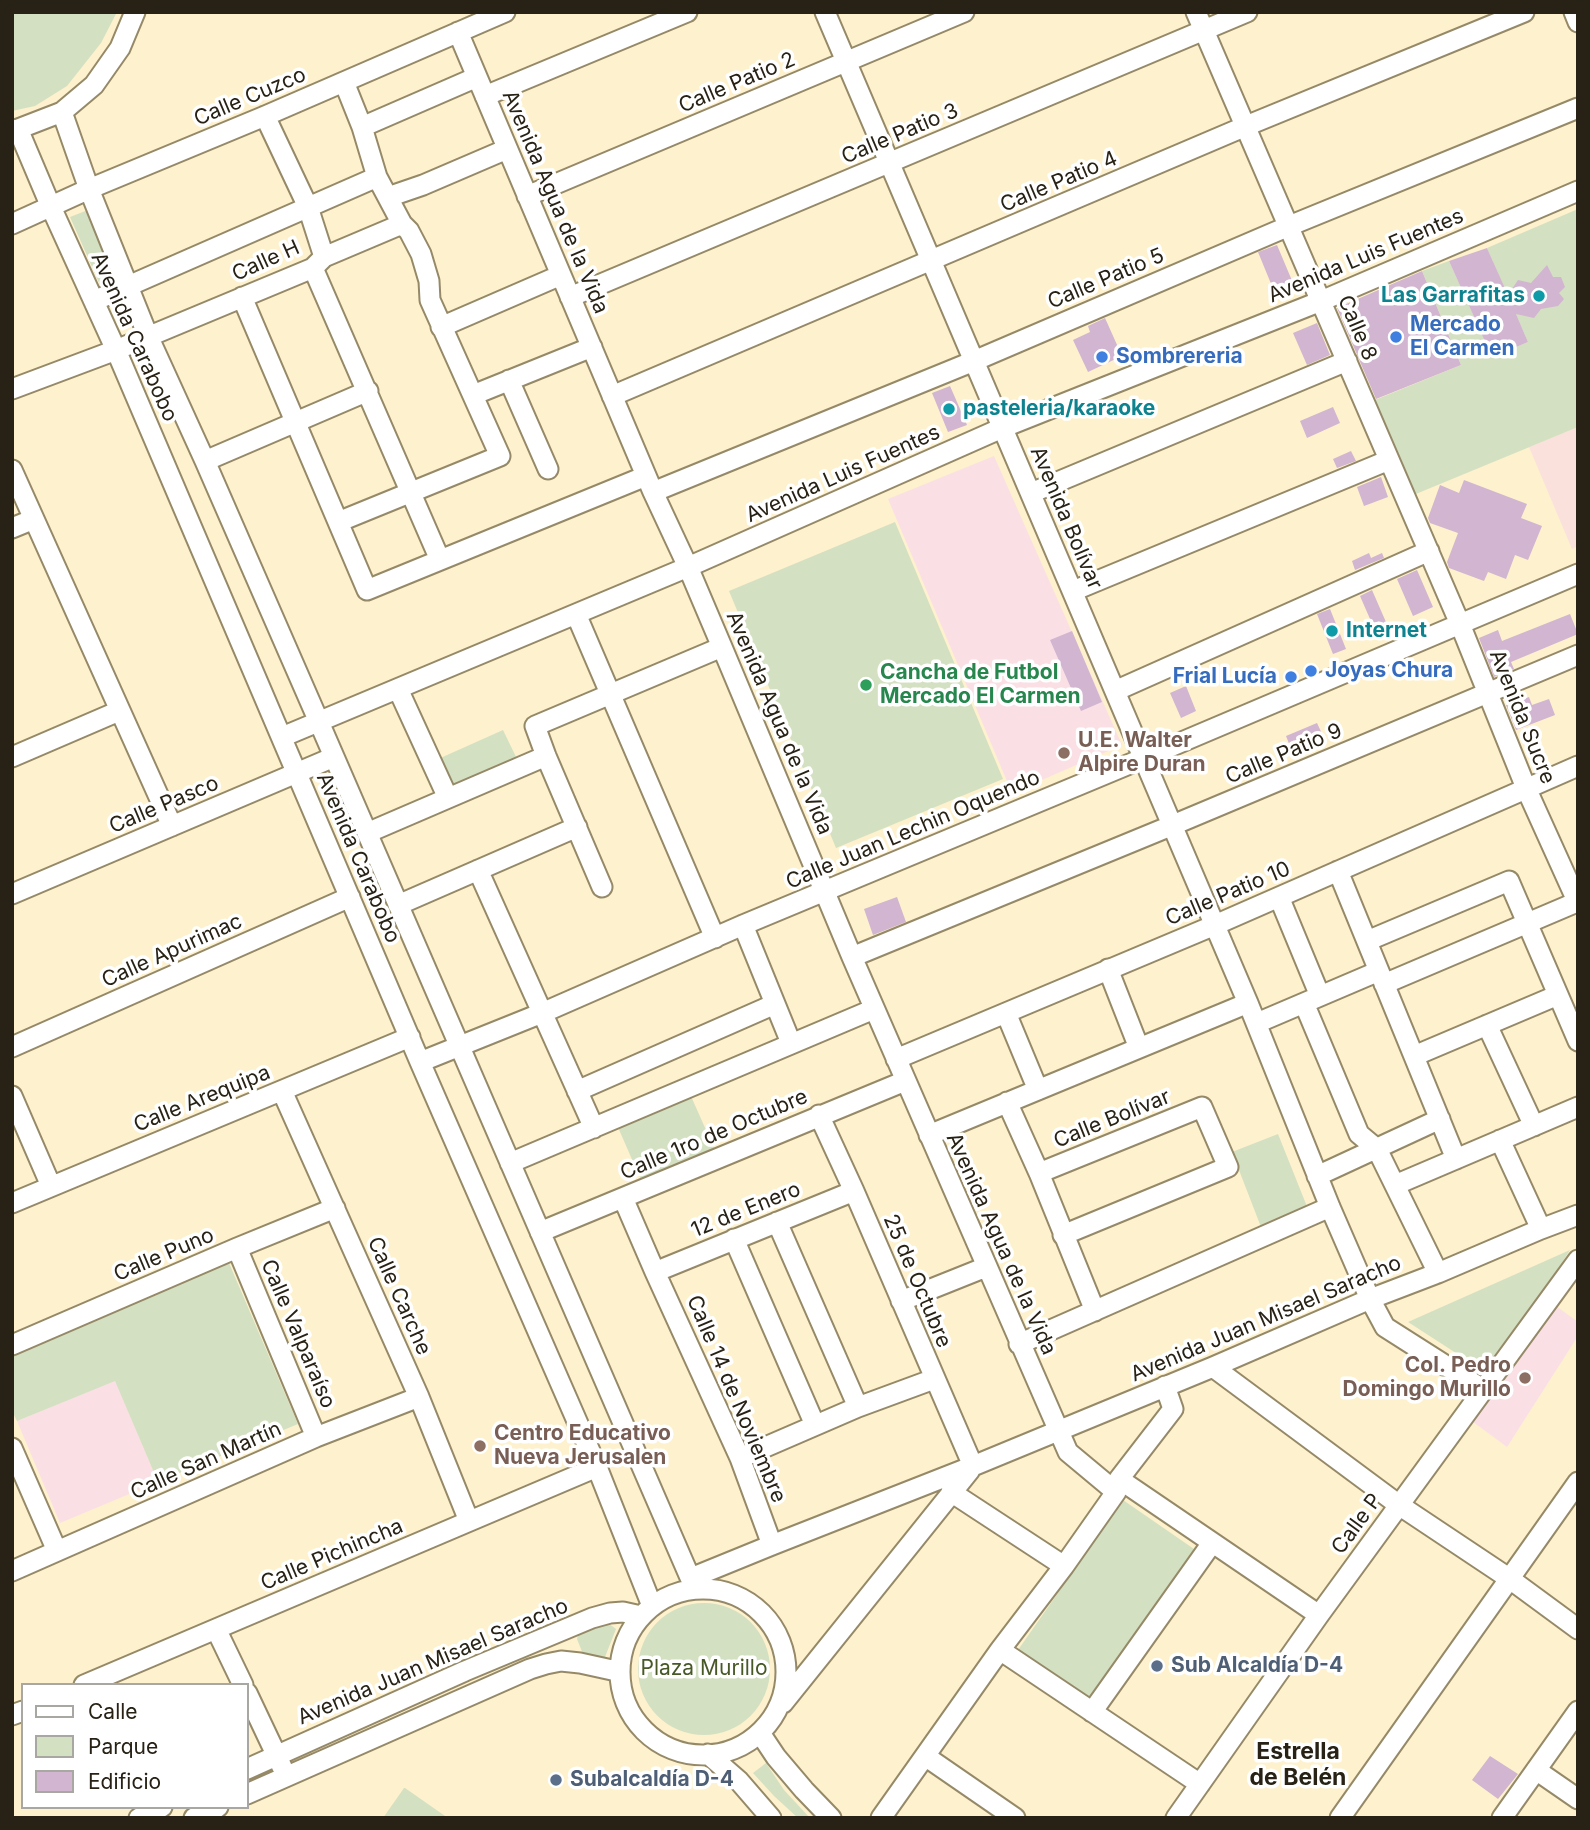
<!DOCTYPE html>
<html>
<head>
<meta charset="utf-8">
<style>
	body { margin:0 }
	#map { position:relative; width:1590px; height:1830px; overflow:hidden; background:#fef1cd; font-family:Inter,sans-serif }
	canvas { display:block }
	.frame { position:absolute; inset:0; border:14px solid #272215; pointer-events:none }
	.legend { position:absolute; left:21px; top:1683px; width:228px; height:126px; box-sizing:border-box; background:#fff; border:2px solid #a9a7a1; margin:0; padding:9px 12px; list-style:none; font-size:21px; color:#272215 }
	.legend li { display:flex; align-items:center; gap:14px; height:35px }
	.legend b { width:35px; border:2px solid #a9a7a1 }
</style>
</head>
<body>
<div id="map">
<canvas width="1590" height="1830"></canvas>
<div class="frame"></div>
<ul class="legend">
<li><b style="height:9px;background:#fff"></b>Calle</li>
<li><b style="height:19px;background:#d4e0c2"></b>Parque</li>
<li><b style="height:19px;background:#d1b5d1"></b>Edificio</li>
</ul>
</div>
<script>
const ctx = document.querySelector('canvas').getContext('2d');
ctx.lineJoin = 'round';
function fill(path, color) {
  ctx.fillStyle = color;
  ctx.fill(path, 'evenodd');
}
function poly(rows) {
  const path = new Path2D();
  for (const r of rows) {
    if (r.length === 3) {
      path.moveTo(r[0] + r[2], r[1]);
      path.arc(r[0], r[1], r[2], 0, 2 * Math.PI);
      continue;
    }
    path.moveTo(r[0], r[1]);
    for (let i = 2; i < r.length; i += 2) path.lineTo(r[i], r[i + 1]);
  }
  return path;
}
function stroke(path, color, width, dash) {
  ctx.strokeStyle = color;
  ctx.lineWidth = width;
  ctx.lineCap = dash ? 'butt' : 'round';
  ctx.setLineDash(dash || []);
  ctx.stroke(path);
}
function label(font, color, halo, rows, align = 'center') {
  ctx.font = font + ' Inter,sans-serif';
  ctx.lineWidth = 7;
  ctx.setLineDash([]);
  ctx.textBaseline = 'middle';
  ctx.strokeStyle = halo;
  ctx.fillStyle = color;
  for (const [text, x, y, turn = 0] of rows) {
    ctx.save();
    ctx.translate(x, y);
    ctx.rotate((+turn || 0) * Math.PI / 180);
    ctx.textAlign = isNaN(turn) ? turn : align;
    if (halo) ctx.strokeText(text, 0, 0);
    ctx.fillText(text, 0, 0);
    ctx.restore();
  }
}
fill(poly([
	[994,456,1122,745,1012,793,888,499],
	[1552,1303,1578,1322,1578,1336,1507,1447,1469,1419],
	[115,1380,158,1482,60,1523,17,1421]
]), '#fae0e5');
fill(poly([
	[1578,427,1578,546,1572,549,1529,447]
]), '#fbe1dc');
fill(poly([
	[12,12,117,12,101,43,67,86,35,106,12,111],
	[1578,209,1578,427,1411,496,1370,402,1461,365,1422,271,1449,261,1492,356,1528,342,1487,248],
	[88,210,118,278,100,285,70,217],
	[895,522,1003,779,836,848,729,591],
	[503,730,517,759,449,789,436,760],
	[690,1094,714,1148,641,1180,617,1125],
	[1278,1134,1308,1209,1261,1227,1232,1152],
	[1570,1250,1490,1375,1408,1322],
	[229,1263,298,1424,158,1482,115,1381,17,1421,12,1411,12,1355],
	[1123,1500,1194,1549,1089,1699,1018,1650],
	[704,1669,66],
	[608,1623,616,1629,605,1657,595,1659,583,1654,577,1639,579,1632],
	[766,1763,784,1790,810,1818,798,1818,774,1796,753,1773],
	[404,1788,405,1788,448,1818,383,1818]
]), '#d4e0c2');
fill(poly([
	[1277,245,1293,283,1274,291,1258,252],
	[1487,248,1508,295,1518,280,1531,283,1547,265,1553,277,1561,277,1565,287,1559,293,1564,299,1558,306,1541,309,1534,318,1516,314,1528,342,1492,357,1449,261],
	[1422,271,1461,365,1376,399,1337,308],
	[1105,318,1122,356,1088,372,1073,340,1090,332,1088,326],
	[1317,323,1330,355,1307,365,1293,333],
	[950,386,967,425,948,432,932,393],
	[1333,407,1340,423,1307,438,1300,421],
	[1351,451,1356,461,1337,468,1333,459],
	[1381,477,1388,497,1364,506,1357,487],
	[1464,480,1527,504,1521,518,1542,526,1528,560,1515,555,1506,579,1488,572,1484,581,1449,568,1447,562,1458,533,1430,523,1428,518,1440,485,1459,493],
	[1369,553,1371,558,1382,553,1384,558,1355,570,1352,561],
	[1417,570,1433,607,1413,616,1397,579],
	[1372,590,1389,629,1377,635,1360,596],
	[1330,609,1346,649,1333,654,1317,614],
	[1570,614,1578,634,1511,662,1514,669,1494,677,1479,638,1498,630,1502,641],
	[1072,631,1102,702,1081,711,1050,640],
	[1186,686,1196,711,1181,718,1170,693],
	[1529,697,1532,705,1549,699,1555,715,1516,730,1506,705],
	[1317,723,1324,738,1292,751,1286,736],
	[897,897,906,922,873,935,864,909],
	[1490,1756,1518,1774,1498,1799,1472,1780]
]), '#d1b5d1');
const minor = poly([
	[825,12,1248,1003,1330,1207,1370,1299,1385,1327,1484,1390],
	[1196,12,1460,624,1526,788,1578,903],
	[1574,12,1578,22],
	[458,32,653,492,688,567,722,647,852,957,1068,1452,1116,1492],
	[485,96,687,12],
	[62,112,89,189,148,336,205,461,319,722,695,1589],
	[265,116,308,207,324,257],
	[362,127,477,77],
	[18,129,51,207,116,350,420,1062,597,1467,652,1606],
	[12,130,18,129,62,112,94,85,120,48,135,12],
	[527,196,964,12],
	[388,197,423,185,507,149],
	[12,224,89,189,265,116,505,12],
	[313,268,440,560],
	[242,297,367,590,646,476],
	[570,297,1247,12],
	[94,301,377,177],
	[441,327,561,275],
	[509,380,548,469],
	[12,389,116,350,313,268,324,257,402,224],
	[473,395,592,347],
	[612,396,1246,126,1524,12],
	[205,461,368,391],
	[12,470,172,826],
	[653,492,974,361,1289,226,1578,108],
	[1031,493,1347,361],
	[338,522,500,456,430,300,429,281,421,254,409,231,402,224,377,177,362,127,344,82],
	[12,528,34,519],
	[1073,591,1389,460],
	[576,614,715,938],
	[398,689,448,798],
	[1115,691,1429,551],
	[282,737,688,567,1002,428,1321,301,1578,191],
	[12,757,119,711],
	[367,833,546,756],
	[478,870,594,1128],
	[1338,871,1456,1159],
	[602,887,546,756,535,726,722,647],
	[12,894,334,757],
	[1279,897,1320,996],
	[398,905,577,827],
	[743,925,791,1043],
	[1367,941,1509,881,1578,1041],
	[852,957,1173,825,1578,655],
	[1108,969,1139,1048],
	[1384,984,1577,902],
	[1304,1003,1359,1134,1377,1149,1438,1273],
	[1006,1013,1038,1090],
	[1257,1023,1379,971],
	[1487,1025,1534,1126],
	[12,1047,350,897],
	[1414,1056,1558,995],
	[896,1059,1215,925,1578,766],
	[420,1062,542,1013,743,925,1144,758,1578,574],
	[282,1091,419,1397,469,1521],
	[577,1091,775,1004],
	[12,1096,51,1186],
	[1007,1102,1039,1173,1095,1311],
	[819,1115,854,1191,973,1466],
	[929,1135,1248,1003],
	[1500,1140,1541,1229],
	[510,1163,874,1009],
	[1039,1173,1202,1107,1228,1167,1063,1235],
	[1317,1176,1440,1119],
	[1395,1185,1578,1107],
	[623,1198,655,1272,740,1458,772,1545],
	[12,1203,410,1037],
	[777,1222,858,1407],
	[540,1232,905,1081],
	[734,1239,815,1425],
	[237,1248,316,1437],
	[655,1272,854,1191],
	[901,1301,986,1267],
	[1019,1344,1330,1207],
	[12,1345,237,1248,335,1208],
	[1213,1367,1399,1505,1510,1579,1578,1629],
	[12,1448,57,1551],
	[740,1458,858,1407,934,1379],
	[1119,1479,1319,1615],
	[951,1492,1064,1566],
	[12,1571,316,1437,419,1397],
	[691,1578,772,1545,973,1466,1213,1367,1370,1299,1438,1273,1541,1229,1578,1215],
	[703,1672,83],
	[216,1629,243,1685],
	[1000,1650,1200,1784],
	[84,1685,597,1467],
	[247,1693,282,1767],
	[783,1703,970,1470],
	[1092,1712,1212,1543],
	[12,1715,23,1711],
	[760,1733,776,1757,804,1790,831,1818],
	[708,1754,739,1781,771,1818],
	[925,1756,1015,1818],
	[247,1769,465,1671,592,1618,610,1613,623,1612,641,1616],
	[1536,1770,1578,1799],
	[247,1794,530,1669,546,1664,561,1661,580,1663,612,1670,620,1670],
	[139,1818,162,1807],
	[194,1818,218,1807],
	[881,1818,1000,1650,1064,1566,1116,1492,1119,1479,1173,1409,1165,1386],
	[1176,1818,1319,1615,1578,1260],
	[1340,1818,1578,1482],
	[1502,1818,1578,1711]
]);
stroke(minor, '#958968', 23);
stroke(minor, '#fff', 19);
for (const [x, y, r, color] of [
	[1539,296,7,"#0f9aa8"],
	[1396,337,7,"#3f7fe0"],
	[1102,357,7,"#3f7fe0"],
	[949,409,7,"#0f9aa8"],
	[1332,631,7,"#0f9aa8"],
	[1311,671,7,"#3f7fe0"],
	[1291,677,7,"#3f7fe0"],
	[866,685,7,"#2e9e5b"],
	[1064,753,7,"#8d6e63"],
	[1525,1378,7,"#8d6e63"],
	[480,1446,7,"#8d6e63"],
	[1157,1666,7,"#5c6f8a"],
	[556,1780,7,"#5c6f8a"]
]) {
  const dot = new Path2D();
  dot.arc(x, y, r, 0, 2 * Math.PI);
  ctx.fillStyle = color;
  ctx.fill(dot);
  stroke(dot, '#fff', 2.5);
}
label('21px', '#272215', '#fff', [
	["Calle Patio 2",737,83,-23],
	["Calle Cuzco",250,97,-23],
	["Calle Patio 3",900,134,-23],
	["Calle Patio 4",1059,182,-23],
	["Avenida Agua de la Vida",555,202,67],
	["Avenida Luis Fuentes",1366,256,-23],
	["Calle H",266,261,-24],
	["Calle Patio 5",1106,279,-23],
	["Calle 8",1357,328,67],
	["Avenida Carabobo",134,337,66],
	["Avenida Luis Fuentes",843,474,-24],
	["Avenida Bolívar",1066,518,67],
	["Avenida Sucre",1522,717,68],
	["Avenida Agua de la Vida",779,723,67],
	["Calle Patio 9",1284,754,-23],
	["Calle Pasco",164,805,-23],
	["Calle Juan Lechin Oquendo",913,830,-23],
	["Avenida Carabobo",358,858,67],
	["Calle Patio 10",1228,894,-23],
	["Calle Apurimac",172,951,-24],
	["Calle Arequipa",202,1099,-22],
	["Calle Bolívar",1112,1119,-22],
	["Calle 1ro de Octubre",714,1135,-23],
	["12 de Enero",746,1210,-22],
	["Avenida Agua de la Vida",1001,1244,66],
	["Calle Puno",164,1255,-23],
	["25 de Octubre",917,1281,67],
	["Calle Carche",399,1296,66],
	["Avenida Juan Misael Saracho",1266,1319,-23],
	["Calle Valparaíso",298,1334,67],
	["Calle 14 de Noviembre",736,1399,67],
	["Calle San Martín",206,1461,-24],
	["Calle P",1357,1524,-54],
	["Calle Pichincha",332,1555,-23],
	["Avenida Juan Misael Saracho",433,1662,-23]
]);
label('bold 21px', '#0d838f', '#fff', [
	["Las Garrafitas",1525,296,"right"],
	["pasteleria/karaoke",963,409],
	["Internet",1346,631]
], 'left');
label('bold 21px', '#366cbe', '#fff', [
	["Mercado",1410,325],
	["El Carmen",1410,349],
	["Sombrereria",1116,357],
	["Joyas Chura",1325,671],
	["Frial Lucía",1277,677,"right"]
], 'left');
label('bold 21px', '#27864d', '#fff', [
	["Cancha de Futbol",880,673],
	["Mercado El Carmen",880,697]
], 'left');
label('bold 21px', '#785e54', '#fff', [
	["U.E. Walter",1078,741],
	["Alpire Duran",1078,765],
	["Col. Pedro",1511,1366,"right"],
	["Domingo Murillo",1511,1390,"right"],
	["Centro Educativo",494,1434],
	["Nueva Jerusalen",494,1458]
], 'left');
label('bold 21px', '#4e5e75', '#fff', [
	["Sub Alcaldía D-4",1171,1666],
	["Subalcaldía D-4",570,1780]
], 'left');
label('21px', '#485927', '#fff', [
	["Plaza Murillo",704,1669]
]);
label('bold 23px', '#272215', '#fff', [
	["Estrella",1298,1752],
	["de Belén",1298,1778]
]);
</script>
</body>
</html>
